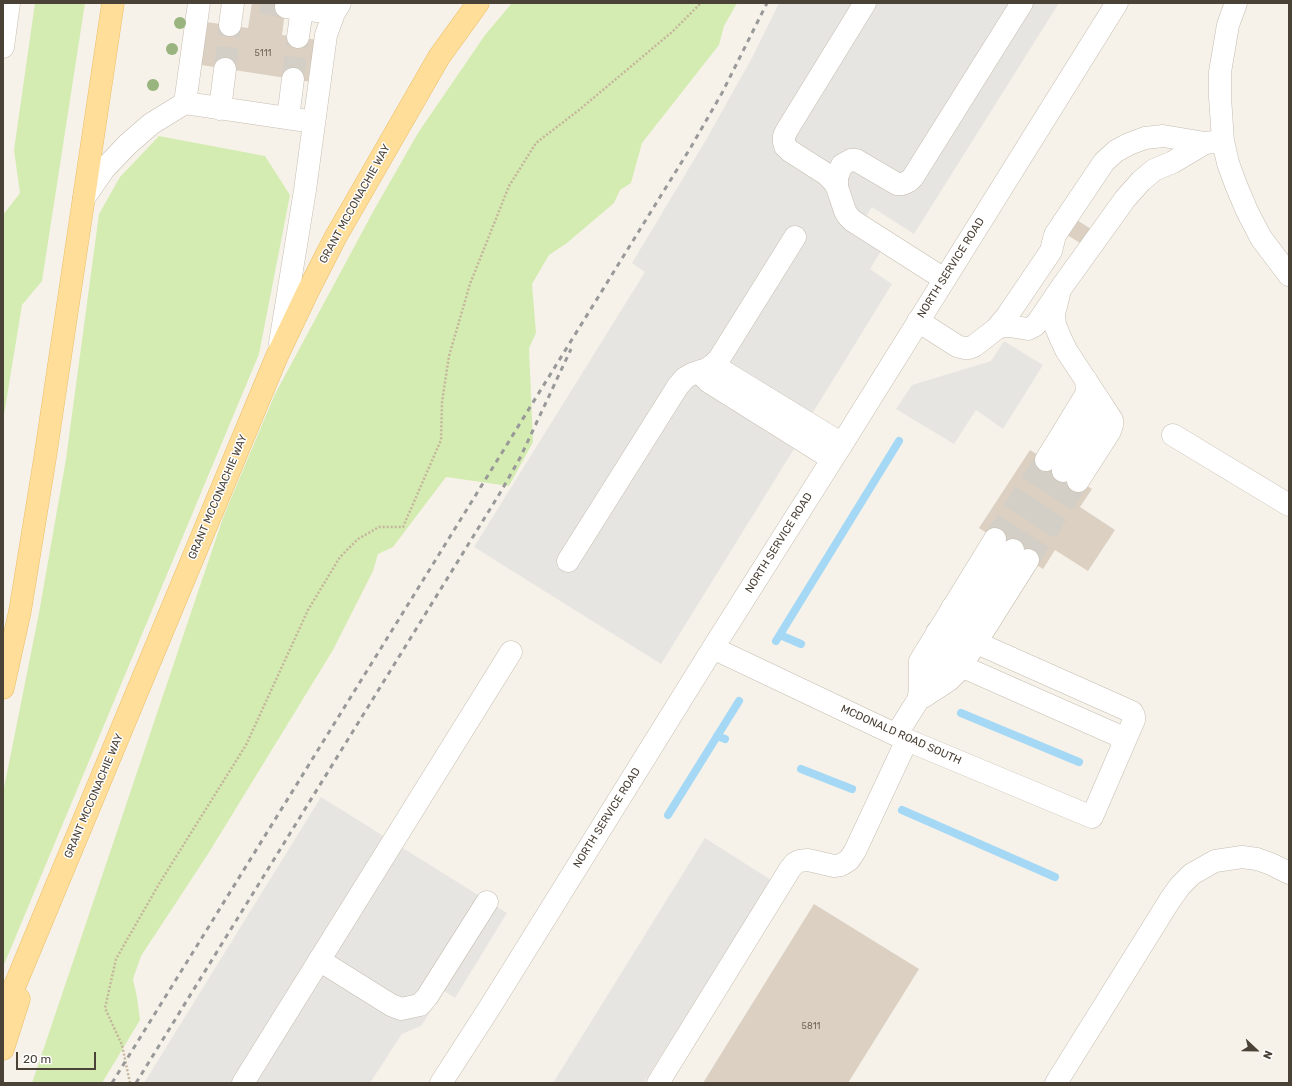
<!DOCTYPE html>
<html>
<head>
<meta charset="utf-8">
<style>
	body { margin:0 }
	#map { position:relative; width:1292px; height:1086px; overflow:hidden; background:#f6f2ea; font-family:Rubik,sans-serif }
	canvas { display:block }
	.frame { position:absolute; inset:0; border:4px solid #4b4237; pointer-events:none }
	.north { position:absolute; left:1236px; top:1030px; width:40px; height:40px; -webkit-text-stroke:3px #fff; paint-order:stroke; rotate:112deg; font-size:11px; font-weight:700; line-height:16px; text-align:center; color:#4b4237 }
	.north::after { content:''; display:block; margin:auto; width:14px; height:18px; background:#4b4237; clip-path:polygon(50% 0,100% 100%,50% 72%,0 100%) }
	.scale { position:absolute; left:16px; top:1052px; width:80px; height:18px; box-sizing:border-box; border:2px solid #4b4237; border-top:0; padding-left:5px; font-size:12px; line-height:14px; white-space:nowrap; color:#4b4237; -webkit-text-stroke:3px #fff; paint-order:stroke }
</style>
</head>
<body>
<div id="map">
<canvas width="1292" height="1086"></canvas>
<div class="frame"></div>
<div class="north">N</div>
<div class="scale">20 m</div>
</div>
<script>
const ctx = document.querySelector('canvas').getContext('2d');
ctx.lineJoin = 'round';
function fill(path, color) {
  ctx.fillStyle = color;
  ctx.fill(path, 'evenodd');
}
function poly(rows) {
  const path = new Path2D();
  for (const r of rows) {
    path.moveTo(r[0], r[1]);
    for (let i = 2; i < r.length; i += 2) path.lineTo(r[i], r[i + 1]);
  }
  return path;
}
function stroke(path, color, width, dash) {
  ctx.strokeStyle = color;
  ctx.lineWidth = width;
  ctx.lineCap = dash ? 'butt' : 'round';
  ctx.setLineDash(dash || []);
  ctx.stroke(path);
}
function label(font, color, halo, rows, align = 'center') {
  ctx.font = font + ' Rubik,sans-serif';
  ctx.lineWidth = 3;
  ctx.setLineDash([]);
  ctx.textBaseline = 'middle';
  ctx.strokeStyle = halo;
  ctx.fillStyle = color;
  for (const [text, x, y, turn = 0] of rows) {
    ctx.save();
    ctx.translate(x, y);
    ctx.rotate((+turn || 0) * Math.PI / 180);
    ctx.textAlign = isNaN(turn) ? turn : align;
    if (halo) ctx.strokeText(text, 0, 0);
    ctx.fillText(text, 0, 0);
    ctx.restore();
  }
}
fill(poly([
	[35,3,85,3,42,281,22,305,3,421,3,215,20,193,14,150],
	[512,3,737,3,724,26,719,45,642,143,631,183,620,190,614,203,567,243,549,255,532,284,536,333,529,348,533,442,509,486,446,477,393,547,378,554,373,571,333,650,208,854,141,956,133,979,137,997,140,1020,102,1083,32,1083,224,515,275,394,374,210,418,133,485,35],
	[159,136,265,156,290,195,259,354,3,967,3,793,39,613,66,459,99,214,120,177]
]), '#d4ecb1');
fill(poly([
	[779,3,1059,3,914,234,872,207,857,232,883,248,870,269,892,284,812,414,773,390,752,422,794,449,661,664,474,547,645,272,632,263,707,138,753,56],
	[1004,341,1043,365,1003,429,976,410,954,444,896,409,912,385,991,361],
	[321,797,507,913,455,998,444,991,421,1026,402,1034,370,1083,144,1083],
	[705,838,771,880,644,1083,553,1083]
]), '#e7e5e2');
stroke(poly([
	[780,635,801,644],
	[776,641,899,441],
	[961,713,1079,762],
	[717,736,725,739],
	[801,769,852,789],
	[902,810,1055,877],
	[668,815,739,701]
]), '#a4d8f5', 8);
fill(poly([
	[252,3,286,3,282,35,326,41,319,83,201,65,206,22,248,28],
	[1077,220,1091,229,1082,244,1067,235],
	[1030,450,1092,489,1080,507,1115,530,1088,571,1055,550,1043,569,979,528],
	[814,904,919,969,848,1083,703,1083]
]), '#dbd0c2');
stroke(poly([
	[261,3,286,7],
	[225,69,230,25],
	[293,79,298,37],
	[995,539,1046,460],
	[1013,550,1063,471],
	[1028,560,1078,481]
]), '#d4cfc6', 22, [22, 11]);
const minor = poly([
	[865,3,787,130,784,136,784,142,785,146,790,151,826,174,834,182,837,187,837,177,842,165,851,160,856,160,897,184,903,184,909,181,913,177,1022,3],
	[1236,3,1228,25,1220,72,1220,97,1223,141,1228,163,1236,185,1247,211,1261,238,1289,275],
	[286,7,334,13],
	[230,25,233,3],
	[298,37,302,9],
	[3,47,9,3],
	[185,103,199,3],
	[220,109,225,69],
	[288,118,293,79],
	[837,187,845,211,848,216,853,221,944,279],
	[84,198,104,169,128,144,151,124,185,103,314,122],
	[1059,294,1054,314,1055,325,1060,337,1066,350,1099,400,1100,405,1098,414,1063,471],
	[918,321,957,346,964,348,969,348,974,346,996,329,1003,326,1009,326,1028,329,1034,326,1038,322,1061,288,1125,199,1141,181,1154,170,1173,162,1205,143],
	[996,329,1007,316,1051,251,1055,235,1104,162,1116,151,1129,144,1145,138,1163,136,1205,143,1223,141],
	[280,343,305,190,326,35,334,13,340,3],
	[713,365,842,444],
	[700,371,703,376,709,382,832,459],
	[1173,435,1289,505],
	[1046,460,1084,398,1087,392,1086,380],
	[1078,481,1110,431,1112,425,1112,420,1110,417,1099,400],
	[568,561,678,386,685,378,692,374,707,369,713,365,719,359,795,237],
	[937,632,947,655,961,666,1117,735,1123,742,1122,747],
	[713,648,907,740,1092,817,1134,720,1134,716,1132,712,977,643,961,632,952,608],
	[923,697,949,680,958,671,1028,560],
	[918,700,920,691,920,661,995,539],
	[896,735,1013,550],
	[319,960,391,1005,401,1009,415,1006,420,1005,427,997,487,902],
	[243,1083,511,652],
	[441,1083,490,1007,713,648,842,444,1117,3],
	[658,1083,790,869,795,863,799,861,808,860,834,866,841,865,849,860,855,851,907,740],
	[1056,1083,1170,900,1180,886,1192,874,1215,861,1242,857,1257,859,1271,864,1289,873]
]);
const major = poly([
	[3,688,20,611,45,458,113,3],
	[3,1014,277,356,307,293,335,238,439,57,478,3],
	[3,1049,19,999]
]);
stroke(minor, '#c5bcaf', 23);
stroke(major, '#ebbc63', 23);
stroke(poly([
	[130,1083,122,1045,105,1008,116,959,159,884,246,745,308,610,340,557,358,539,379,527,403,527,441,440,442,402,449,356,470,284,509,186,536,143,579,110,672,32,701,3]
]), '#c5b59c', 2.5, [2, 2]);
stroke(minor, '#fff', 22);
stroke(major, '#ffde9a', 22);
stroke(poly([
	[112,1083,691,147,722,93,767,3],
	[136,1083,500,493,520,458,571,349]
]), '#999', 3, [5, 5]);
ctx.fillStyle = '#99b47e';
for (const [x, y] of [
	[180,23],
	[172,49],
	[153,85]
]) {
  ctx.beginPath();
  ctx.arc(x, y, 6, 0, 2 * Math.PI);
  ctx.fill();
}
label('9px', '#6f665a', null, [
	["5111",263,53],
	["5811",811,1026]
]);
label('11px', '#4b4237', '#fff', [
	["GRANT MCCONACHIE WAY",355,204,-61],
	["NORTH SERVICE ROAD",951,268,-58],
	["GRANT MCCONACHIE WAY",218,497,-67],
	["NORTH SERVICE ROAD",779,543,-58],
	["MCDONALD ROAD SOUTH",901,735,24],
	["GRANT MCCONACHIE WAY",94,796,-67],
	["NORTH SERVICE ROAD",607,818,-58]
]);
</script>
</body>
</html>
